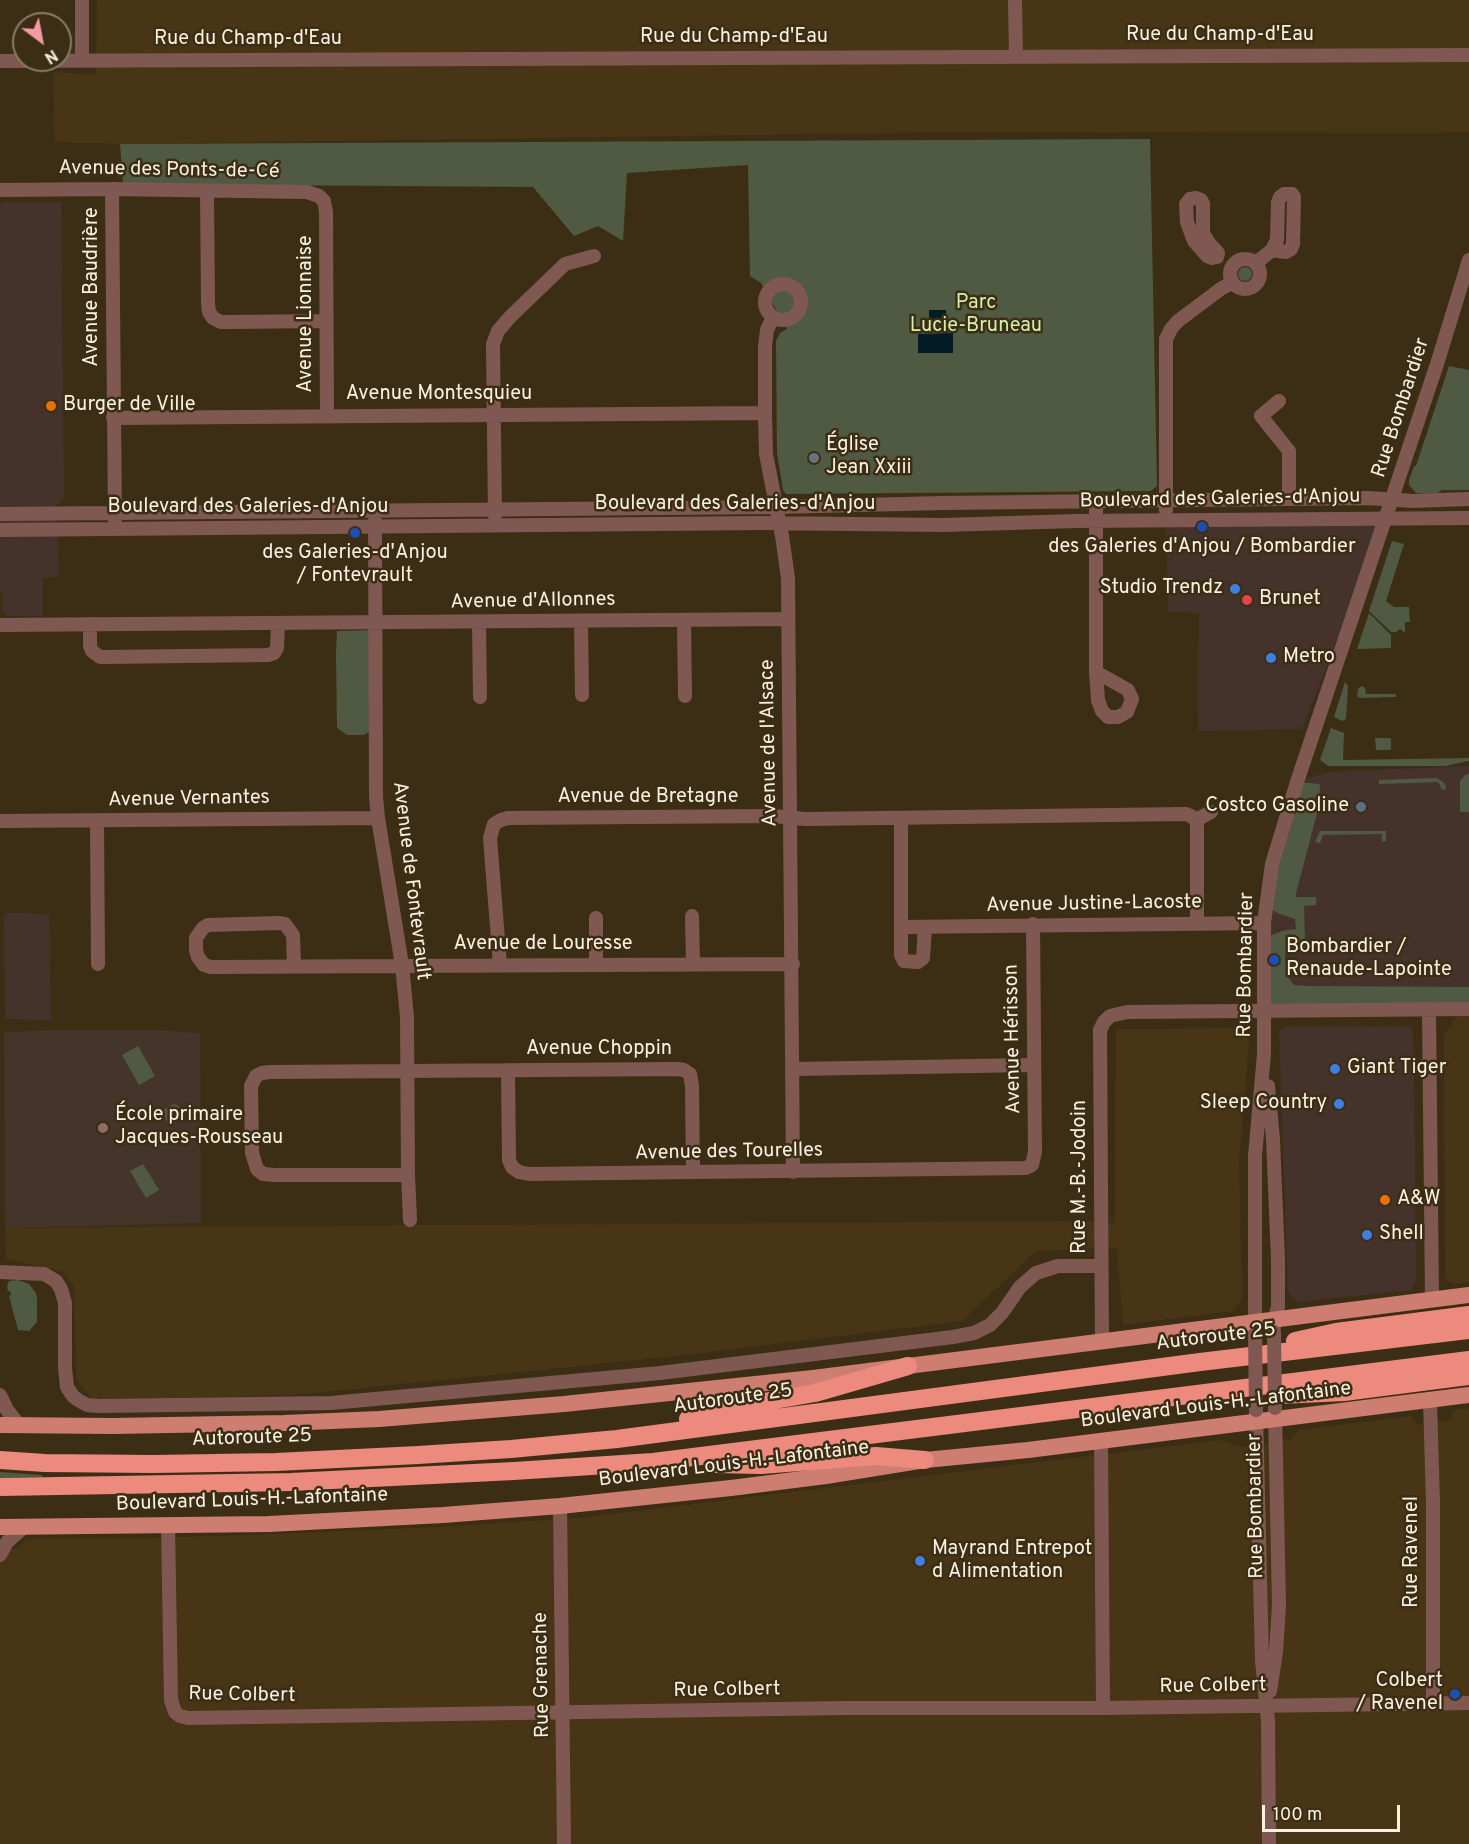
<!DOCTYPE html>
<html>
<head>
<meta charset="utf-8">
<style>
	body { margin:0 }
	#map { position:relative; width:1469px; height:1844px; overflow:hidden; background:#3c2e15; font-family:Overpass,sans-serif }
	canvas { display:block }
	.north { position:absolute; left:12px; top:12px; width:60px; height:60px; box-sizing:border-box; background:#3c2e15; border:2px solid #887c67; border-radius:50%; rotate:148deg; font-size:16px; font-weight:700; line-height:24px; text-align:center; color:#faf1e2 }
	.north::after { content:''; display:block; margin:auto; width:21px; height:27px; background:#f49aa5; clip-path:polygon(50% 0,100% 100%,50% 72%,0 100%) }
	.scale { position:absolute; left:1262px; top:1805px; width:138px; height:27px; box-sizing:border-box; border:3px solid #faf1e2; border-top:0; padding-left:8px; font-size:18px; line-height:21px; white-space:nowrap; color:#faf1e2; -webkit-text-stroke:4px #3c2e15; paint-order:stroke }
</style>
</head>
<body>
<div id="map">
<canvas width="1469" height="1844"></canvas>
<div class="north">N</div>
<div class="scale">100 m</div>
</div>
<script>
const ctx = document.querySelector('canvas').getContext('2d');
ctx.lineJoin = 'round';
function fill(path, color) {
  ctx.fillStyle = color;
  ctx.fill(path, 'evenodd');
}
function poly(rows) {
  const path = new Path2D();
  for (const r of rows) {
    if (r.length === 3) {
      path.moveTo(r[0] + r[2], r[1]);
      path.arc(r[0], r[1], r[2], 0, 2 * Math.PI);
      continue;
    }
    path.moveTo(r[0], r[1]);
    for (let i = 2; i < r.length; i += 2) path.lineTo(r[i], r[i + 1]);
  }
  return path;
}
function stroke(path, color, width, dash) {
  ctx.strokeStyle = color;
  ctx.lineWidth = width;
  ctx.lineCap = dash ? 'butt' : 'round';
  ctx.setLineDash(dash || []);
  ctx.stroke(path);
}
function label(font, color, halo, rows, align = 'center') {
  ctx.font = font + ' Overpass,sans-serif';
  ctx.lineWidth = 5;
  ctx.setLineDash([]);
  ctx.textBaseline = 'middle';
  ctx.strokeStyle = halo;
  ctx.fillStyle = color;
  for (const [text, x, y, turn = 0] of rows) {
    ctx.save();
    ctx.translate(x, y);
    ctx.rotate((+turn || 0) * Math.PI / 180);
    ctx.textAlign = isNaN(turn) ? turn : align;
    if (halo) ctx.strokeText(text, 0, 0);
    ctx.fillText(text, 0, 0);
    ctx.restore();
  }
}
fill(poly([
	[4,202,61,202,64,497,56,506,59,577,43,578,43,616,8,616,2,611,3,591,0,591,0,205],
	[1385,518,1302,729,1198,731,1199,613,1168,612,1166,521],
	[1469,766,1469,1009,1265,1011,1264,938,1297,782,1327,772],
	[4,913,49,914,51,1020,5,1019],
	[1407,1026,1412,1029,1414,1060,1416,1282,1411,1290,1297,1302,1288,1291,1279,1031,1287,1027]
]), '#45332b');
fill(poly([
	[97,0,1469,0,1469,132,1434,133,947,132,120,144,55,142,53,72,96,75],
	[1462,1009,1469,1009,1469,1282,1455,1284,1445,1279,1444,1034],
	[1248,1028,1249,1042,1239,1161,1242,1298,1233,1311,1123,1325,1117,1247,1036,1251,962,1321,676,1356,295,1395,93,1400,77,1381,74,1286,62,1271,6,1259,5,1228,1094,1221,1115,1223,1116,1029],
	[1469,1408,1469,1844,0,1844,0,1549,16,1549,27,1539,150,1538,275,1534,438,1527,578,1518,1221,1440,1243,1447,1291,1439,1299,1430,1411,1416,1418,1425,1448,1420,1456,1410]
]), '#473516');
fill(poly([
	[53,1030,159,1030,200,1033,201,1223,5,1228,4,1032]
]), '#443429');
fill(poly([
	[1150,139,1157,486,1151,491,786,494,783,490,777,453,776,341,780,333,787,329,761,283,750,276,748,165,627,173,623,241,598,226,574,236,533,187,123,184,120,144],
	[1245,274,7],
	[1449,366,1469,370,1469,490,1442,490,1436,494,1416,493,1409,485,1409,480,1414,466,1416,466],
	[1392,541,1404,544,1386,601,1394,607,1409,607,1410,622,1405,622,1405,633,1400,629,1396,632,1391,632,1369,611],
	[1369,613,1391,635,1391,648,1357,649],
	[374,630,370,731,364,735,347,735,337,728,336,654,337,631],
	[1345,682,1348,686,1346,719,1342,721,1334,717],
	[1362,686,1365,688,1366,694,1396,694,1396,697,1360,698,1357,696,1358,689],
	[1331,728,1344,733,1343,760,1469,758,1469,761,1445,766,1328,766,1320,760],
	[1375,738,1391,738,1391,750,1376,750],
	[1469,774,1469,812,1460,812,1460,781,1465,775],
	[1437,778,1445,784,1446,790,1441,789,1440,784,1437,782,1379,784,1379,780],
	[1297,782,1320,784,1319,806,1295,897,1316,897,1316,905,1304,906,1305,941,1317,941,1317,949,1296,950,1295,936,1287,941,1285,957,1288,977,1294,985,1307,986,1469,987,1469,1009,1265,1011,1264,938,1282,931,1296,929,1295,919,1277,913,1266,904],
	[1320,831,1386,831,1386,841,1382,842,1382,834,1323,835,1320,843,1315,842],
	[138,1046,155,1076,139,1085,122,1055],
	[174,1104,179,1106,184,1115,183,1118,171,1125,166,1120,163,1110],
	[143,1164,159,1190,146,1198,130,1171],
	[18,1280,29,1284,36,1293,37,1299,37,1322,29,1331,18,1330,9,1296,11,1295,10,1291,8,1291,7,1287,9,1281],
	[0,1472,42,1475,42,1477,0,1478]
]), '#505942');
fill(poly([
	[929,310,946,310,946,320,929,320],
	[953,333,953,353,918,353,918,334]
]), '#041c27');
stroke(poly([
	[1015,0,1016,56],
	[82,60,82,0],
	[0,61,1469,55],
	[112,189,115,520],
	[0,190,112,189,307,192,319,196,324,201,326,212,327,415],
	[207,191,208,303,209,312,213,318,221,322,230,322,326,321],
	[1196,198,1201,200,1203,204,1203,233,1208,242,1218,253,1217,257,1212,258,1207,256,1194,241,1187,222,1186,204,1190,199,1196,198],
	[1245,274,15],
	[1256,263,1272,250,1277,240,1278,202,1280,197,1284,194,1292,194,1294,197,1293,244,1291,249,1286,252,1272,250],
	[783,302,18],
	[773,317,767,330,765,346,765,413,766,454,782,536,788,578,793,1172],
	[1279,401,1261,416,1289,451,1289,499],
	[113,418,765,413],
	[1166,510,1166,339,1171,329,1178,321,1222,288,1232,283],
	[0,514,776,507,943,503,1368,498,1413,501,1469,499],
	[495,516,493,344,498,331,510,317,565,264,594,256],
	[375,520,376,797,378,818,402,965,407,1017,408,1175,410,1220],
	[0,530,762,523,943,525,1077,521,1469,518],
	[684,620,685,696],
	[581,621,582,695],
	[479,622,480,697],
	[90,624,90,646,92,651,100,657,105,657,268,655,274,653,277,648,278,623],
	[0,625,788,619],
	[1096,672,1128,690,1132,699,1127,712,1118,717,1108,717,1102,711,1098,700,1096,672,1096,501],
	[901,818,901,955,904,961,918,962,923,958,925,927],
	[1196,820,1211,812],
	[0,821,378,818],
	[97,821,98,964],
	[692,916,693,964],
	[901,927,1264,923],
	[596,964,596,918],
	[294,965,293,935,285,924,279,923,208,925,203,928,196,938,196,950,198,957,204,965,211,967,793,964],
	[500,965,490,838,494,824,501,820,508,818,774,816,805,819,1186,814,1191,816,1196,820,1197,826,1197,923],
	[1429,1010,1432,1300],
	[793,1069,1033,1065],
	[508,1070,509,1160,512,1167,519,1172,529,1174,1026,1168,1032,1165,1035,1152,1033,924],
	[1268,1086,1273,1139,1278,1260,1278,1307,1274,1320,1274,1327],
	[408,1175,274,1175,263,1174,257,1169,252,1153,251,1086,256,1076,262,1073,270,1072,678,1069,684,1070,690,1074,692,1086,693,1172],
	[0,1272,44,1274,56,1281,61,1289,65,1303,65,1368,67,1387,73,1396,78,1400,87,1405,98,1406,331,1403,660,1373,953,1337,974,1333,990,1325,1002,1313,1020,1287,1036,1273,1058,1266,1101,1266],
	[1255,1332,1255,1156,1264,1054,1264,923,1272,864,1297,782,1437,364,1469,260],
	[1102,1341,1100,1030,1104,1022,1110,1016,1127,1012,1469,1009],
	[0,1395,7,1410,20,1426],
	[1430,1400,1433,1503,1433,1703],
	[1256,1412,1262,1660,1268,1721,1269,1844],
	[1101,1441,1103,1708],
	[560,1506,564,1844],
	[168,1525,171,1700,175,1712,180,1716,188,1718,844,1708,1103,1708,1469,1703],
	[0,1555,7,1542,24,1527],
	[1270,1691,1276,1652,1279,1605,1275,1411]
]), '#805852', 14);
stroke(poly([
	[0,1425,112,1426,284,1423,379,1419,564,1404,813,1378,1469,1295],
	[0,1527,269,1524,443,1515,560,1506,731,1488,826,1476,925,1460,1028,1450,1469,1395]
]), '#ce7d71', 16);
stroke(poly([
	[1295,1341,1336,1332,1469,1315],
	[1280,1395,1344,1392,1469,1376],
	[688,1419,724,1409,815,1393,908,1366],
	[0,1460,45,1463,153,1464,276,1462,418,1455,511,1449,617,1439,1200,1362,1469,1330],
	[715,1464,761,1465,876,1456,925,1460],
	[0,1487,291,1482,514,1471,653,1462,1469,1360]
]), '#ec8b7d', 18);
stroke(poly([
	[1274,1332,1275,1408],
	[1255,1334,1256,1410]
]), '#805852', 14);
for (const [x, y, r, color] of [
	[51,406,6,"#e8710a"],
	[814,458,6,"#6b7280"],
	[1202,527,6,"#1a4fb4"],
	[355,533,6,"#1a4fb4"],
	[1235,589,6,"#3f7fe0"],
	[1247,600,6,"#e0444e"],
	[1271,658,6,"#3f7fe0"],
	[1361,807,6,"#5c6f8a"],
	[1274,960,6,"#1a4fb4"],
	[1335,1069,6,"#3f7fe0"],
	[1339,1104,6,"#3f7fe0"],
	[103,1128,6,"#8d6e63"],
	[1385,1200,6,"#e8710a"],
	[1367,1235,6,"#3f7fe0"],
	[920,1561,6,"#3f7fe0"],
	[1455,1694,6,"#1a4fb4"]
]) {
  const dot = new Path2D();
  dot.arc(x, y, r, 0, 2 * Math.PI);
  ctx.fillStyle = color;
  ctx.fill(dot);
  stroke(dot, '#3c2e15', 2);
}
label('20px', '#faf1e2', '#3c2e15', [
	["Rue du Champ-d'Eau",1220,36],
	["Rue du Champ-d'Eau",734,38],
	["Rue du Champ-d'Eau",248,40],
	["Avenue des Ponts-de-Cé",169,171,1],
	["Avenue Baudrière",93,287,-90],
	["Avenue Lionnaise",307,314,-90],
	["Avenue Montesquieu",439,395],
	["Rue Bombardier",1402,408,-72],
	["Boulevard des Galeries-d'Anjou",1220,500,-1],
	["Boulevard des Galeries-d'Anjou",735,505],
	["Boulevard des Galeries-d'Anjou",248,508],
	["Avenue d'Allonnes",533,602,-1],
	["Avenue de l'Alsace",770,743,-91],
	["Avenue de Bretagne",648,798],
	["Avenue Vernantes",189,800,-1],
	["Avenue de Fontevrault",410,881,83],
	["Avenue Justine-Lacoste",1094,905,-1],
	["Avenue de Louresse",543,945],
	["Rue Bombardier",1247,965,-89],
	["Avenue Hérisson",1014,1039,-91],
	["Avenue Choppin",599,1050],
	["Avenue des Tourelles",729,1153,-1],
	["Rue M.-B.-Jodoin",1081,1177,-90],
	["Autoroute 25",1216,1338,-7],
	["Autoroute 25",733,1400,-8],
	["Boulevard Louis-H.-Lafontaine",1216,1406,-7],
	["Autoroute 25",252,1439,-2],
	["Boulevard Louis-H.-Lafontaine",734,1465,-7],
	["Boulevard Louis-H.-Lafontaine",252,1501,-2],
	["Rue Bombardier",1257,1506,-91],
	["Rue Ravenel",1413,1552,-90],
	["Rue Grenache",543,1675,-91],
	["Rue Colbert",1213,1687,-1],
	["Rue Colbert",727,1691,-1],
	["Rue Colbert",242,1696,1]
]);
label('20px', '#d4efac', '#3c2e15', [
	["Parc",976,304],
	["Lucie-Bruneau",976,327]
]);
label('20px', '#faf1e2', '#3c2e15', [
	["Burger de Ville",63,406],
	["Église",826,446],
	["Jean Xxiii",826,469],
	["des Galeries d'Anjou / Bombardier",1202,548,"center"],
	["des Galeries-d'Anjou",355,554,"center"],
	["/ Fontevrault",355,577,"center"],
	["Studio Trendz",1223,589,"right"],
	["Brunet",1259,600],
	["Metro",1283,658],
	["Costco Gasoline",1349,807,"right"],
	["Bombardier /",1286,948],
	["Renaude-Lapointe",1286,971],
	["Giant Tiger",1347,1069],
	["Sleep Country",1327,1104,"right"],
	["École primaire",115,1116],
	["Jacques-Rousseau",115,1139],
	["A&W",1397,1200],
	["Shell",1379,1235],
	["Mayrand Entrepot",932,1550],
	["d Alimentation",932,1573],
	["Colbert",1443,1682,"right"],
	["/ Ravenel",1443,1705,"right"]
], 'left');
</script>
</body>
</html>
